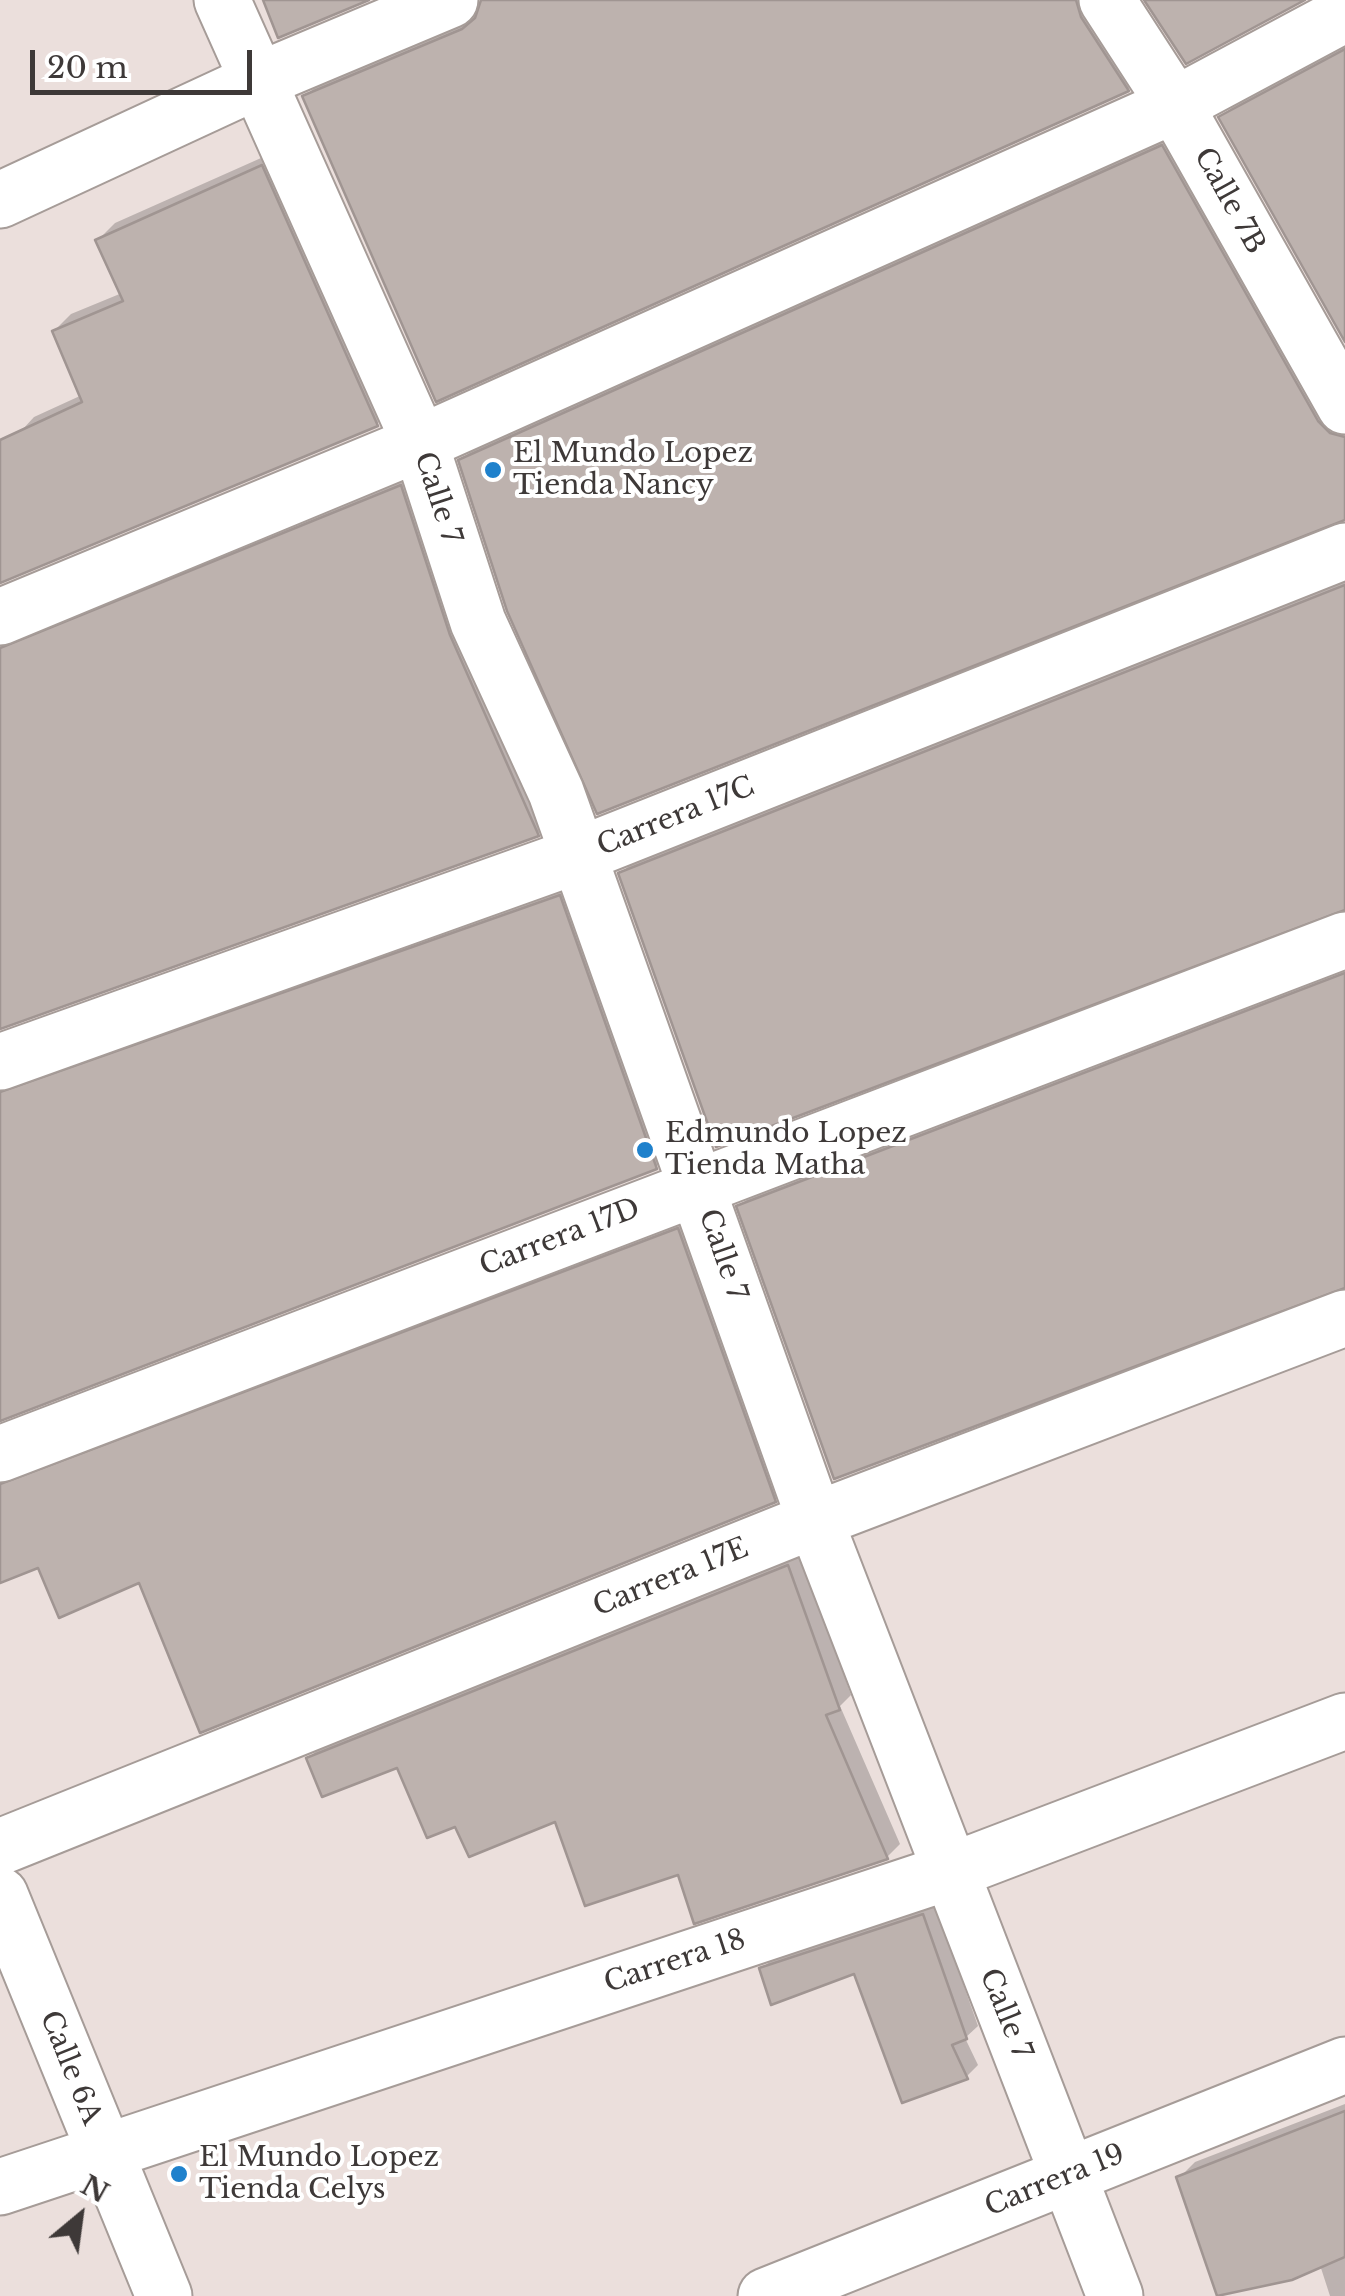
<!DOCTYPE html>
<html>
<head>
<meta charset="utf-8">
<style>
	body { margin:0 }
	#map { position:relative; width:1345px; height:2296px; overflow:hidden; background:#ebdfdc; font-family:"Libre Baskerville",serif }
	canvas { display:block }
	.north { position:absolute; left:30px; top:2166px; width:100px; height:100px; -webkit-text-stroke:8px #fff; paint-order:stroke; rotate:29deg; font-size:28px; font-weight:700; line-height:40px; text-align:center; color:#3e3938 }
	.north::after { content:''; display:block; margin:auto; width:35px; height:45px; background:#3e3938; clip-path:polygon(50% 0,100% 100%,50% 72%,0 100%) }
	.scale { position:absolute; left:30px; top:50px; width:222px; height:45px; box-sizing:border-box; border:5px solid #3e3938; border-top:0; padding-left:12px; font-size:30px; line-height:35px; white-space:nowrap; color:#3e3938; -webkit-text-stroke:8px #fff; paint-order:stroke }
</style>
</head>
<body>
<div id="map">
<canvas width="1345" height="2296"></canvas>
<div class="north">N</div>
<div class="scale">20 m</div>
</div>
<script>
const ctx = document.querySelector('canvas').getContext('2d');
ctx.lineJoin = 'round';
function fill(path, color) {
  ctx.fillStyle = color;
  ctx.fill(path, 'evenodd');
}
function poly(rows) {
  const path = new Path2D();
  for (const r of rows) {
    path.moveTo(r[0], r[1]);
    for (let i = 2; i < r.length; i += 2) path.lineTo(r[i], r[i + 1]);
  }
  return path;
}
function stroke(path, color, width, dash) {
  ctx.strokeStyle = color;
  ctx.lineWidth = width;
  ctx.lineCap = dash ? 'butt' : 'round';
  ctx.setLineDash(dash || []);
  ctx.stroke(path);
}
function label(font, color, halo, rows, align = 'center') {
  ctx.font = font + ' "Libre Baskerville",serif';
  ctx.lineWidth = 8;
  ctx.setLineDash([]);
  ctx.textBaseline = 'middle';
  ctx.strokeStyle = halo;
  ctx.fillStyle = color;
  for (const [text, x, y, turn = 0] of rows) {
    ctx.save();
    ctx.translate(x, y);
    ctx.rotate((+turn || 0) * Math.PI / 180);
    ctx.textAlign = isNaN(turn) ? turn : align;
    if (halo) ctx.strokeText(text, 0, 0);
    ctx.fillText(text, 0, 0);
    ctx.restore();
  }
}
fill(poly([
	[483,0,1100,0,1143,73,1128,89,305,97,321,81,479,14],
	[1345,44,1345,337,1221,118,1237,102],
	[1178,131,1345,417,1345,518,461,461,477,445],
	[279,150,394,407,377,424,0,580,0,454,34,417,82,395,54,331,71,314,122,293,98,240,115,223],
	[418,470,554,817,537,834,0,1026,0,626],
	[1345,577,1345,878,621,874,637,857],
	[576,880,673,1150,656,1167,0,1418,0,1071],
	[1345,965,1345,1285,739,1207,756,1190],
	[695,1213,791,1483,774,1500,141,1580,40,1565,0,1580,0,1463],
	[801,1553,851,1695,840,1706,900,1844,887,1857,679,1871,556,1819,456,1823,399,1764,309,1758,322,1745],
	[935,1904,978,2026,965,2038,978,2065,966,2077,856,1970,762,1969,774,1957],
	[1345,2104,1345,2296,1330,2296,1320,2265,1220,2296,1179,2178,1195,2162]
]), '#0003');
const building = poly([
	[263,0,369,0,278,38,263,0],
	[481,0,1076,0,1081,17,1129,91,436,402,302,96,462,29,475,18,481,0],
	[1144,0,1305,0,1186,64,1144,0],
	[1345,49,1345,342,1218,117,1345,49],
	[1162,145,1318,421,1330,433,1345,437,1345,520,597,814,507,611,458,460,1162,145],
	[262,165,378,426,0,583,0,440,82,402,52,331,123,301,95,240,262,165],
	[401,485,450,635,539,836,0,1029,0,648,401,485],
	[1345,585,1345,910,716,1147,618,873,1345,585],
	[560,895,657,1169,0,1421,0,1092,560,895],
	[1345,973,1345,1288,834,1479,736,1206,1345,973],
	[678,1228,776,1502,200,1733,139,1583,59,1618,38,1568,0,1583,0,1484,678,1228],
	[788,1565,840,1710,826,1715,888,1859,694,1924,678,1875,585,1906,555,1822,469,1857,455,1827,427,1838,397,1768,322,1797,306,1758,788,1565],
	[923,1914,967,2039,952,2045,968,2079,902,2103,854,1974,771,2005,759,1968,923,1914],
	[1345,2111,1345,2257,1292,2280,1217,2296,1176,2177,1345,2111]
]);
fill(building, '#bdb2ae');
stroke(building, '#a09592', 2.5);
const minor = poly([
	[222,0,420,443,478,622,556,792,815,1520,1115,2296],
	[1107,0,1175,105,1345,406],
	[0,200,257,81,450,0],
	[0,617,420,443,1175,105,1345,14],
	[0,1062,576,856,1345,551],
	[0,1454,1345,940],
	[0,1847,815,1520,1345,1318],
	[0,1895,164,2296],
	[0,2187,949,1872,1345,1721],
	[766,2296,1345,2065]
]);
stroke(minor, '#a69c98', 59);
stroke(minor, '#fff', 55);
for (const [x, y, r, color] of [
	[493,470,10,"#1f81cc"],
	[645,1150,10,"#1f81cc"],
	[179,2174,10,"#1f81cc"]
]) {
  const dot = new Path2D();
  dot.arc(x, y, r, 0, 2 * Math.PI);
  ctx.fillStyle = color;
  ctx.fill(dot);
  stroke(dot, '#fff', 4);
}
label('28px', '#3e3938', '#fff', [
	["Calle 7B",1229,201,61],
	["Calle 7",437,498,72],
	["Carrera 17C",676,817,-22],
	["Carrera 17D",560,1238,-21],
	["Calle 7",722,1255,71],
	["Carrera 17E",671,1578,-22],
	["Carrera 18",675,1962,-18],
	["Calle 7",1005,2014,68],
	["Calle 6A",70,2068,68],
	["Carrera 19",1055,2181,-22]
]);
label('28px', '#3e3938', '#fff', [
	["El Mundo Lopez",513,454],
	["Tienda Nancy",513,486],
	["Edmundo Lopez",665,1134],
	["Tienda Matha",665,1166],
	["El Mundo Lopez",199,2158],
	["Tienda Celys",199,2190]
], 'left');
</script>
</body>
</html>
